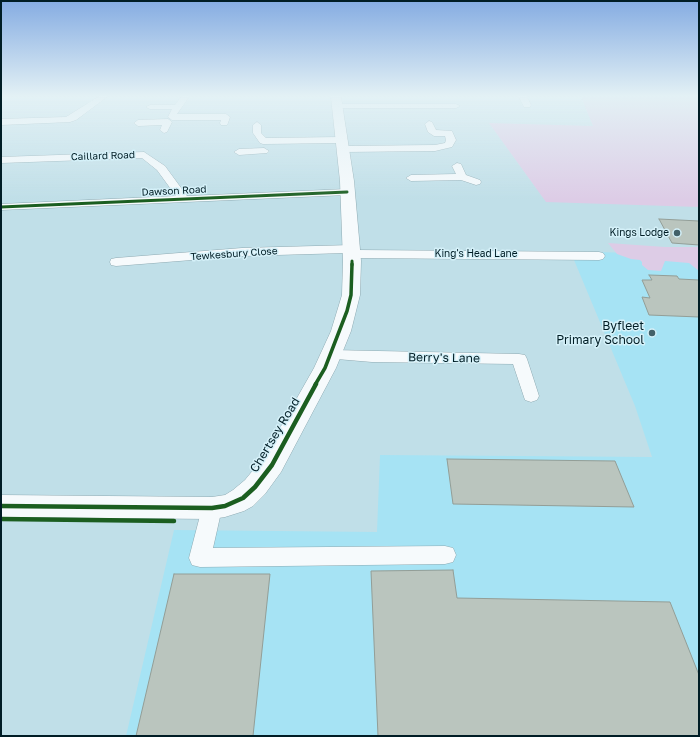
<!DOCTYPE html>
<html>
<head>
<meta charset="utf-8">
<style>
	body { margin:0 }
	#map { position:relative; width:700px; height:737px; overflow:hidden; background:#c0dfe8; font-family:"Golos Text",sans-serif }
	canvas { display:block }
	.frame { position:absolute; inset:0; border:2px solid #001d25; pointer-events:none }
</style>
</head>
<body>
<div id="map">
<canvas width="700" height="737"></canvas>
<div class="frame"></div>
</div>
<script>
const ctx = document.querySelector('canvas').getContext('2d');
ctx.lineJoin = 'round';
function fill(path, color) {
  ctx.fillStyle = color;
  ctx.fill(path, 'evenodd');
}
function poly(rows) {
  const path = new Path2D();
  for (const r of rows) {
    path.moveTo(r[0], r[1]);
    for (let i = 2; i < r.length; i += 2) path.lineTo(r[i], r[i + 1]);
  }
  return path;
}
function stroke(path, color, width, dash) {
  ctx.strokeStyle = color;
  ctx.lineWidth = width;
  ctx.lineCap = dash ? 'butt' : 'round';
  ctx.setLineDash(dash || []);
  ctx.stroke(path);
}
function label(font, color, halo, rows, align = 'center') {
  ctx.font = font + ' "Golos Text",sans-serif';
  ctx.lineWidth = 3;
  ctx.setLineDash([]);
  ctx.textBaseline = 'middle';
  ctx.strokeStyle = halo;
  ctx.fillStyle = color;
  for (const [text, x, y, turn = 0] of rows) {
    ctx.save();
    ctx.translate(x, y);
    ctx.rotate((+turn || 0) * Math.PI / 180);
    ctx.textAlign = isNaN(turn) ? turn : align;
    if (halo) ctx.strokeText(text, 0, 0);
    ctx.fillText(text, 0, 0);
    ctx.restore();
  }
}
fill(poly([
	[597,252,699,255,699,736,126,736,174,530,377,532,380,455,652,457,635,406,574,260,597,260]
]), '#a6e3f4');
fill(poly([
	[581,97,699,97,699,207,546,202,489,123,593,126],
	[608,243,665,247,699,247,699,271,689,263,665,261,661,271,648,270,642,265,642,262,640,260,631,259,617,254]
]), '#ddcce6');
const building = poly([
	[659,219,699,221,699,245,672,243,659,219],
	[649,275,677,276,679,279,699,280,699,317,649,315,642,297,650,298,642,280,652,280,649,275],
	[447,459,615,461,634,507,453,504,447,459],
	[453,570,457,598,670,602,699,675,699,736,378,736,371,571,453,570],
	[174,574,270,574,253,736,136,736,174,574]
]);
fill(building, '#bac5be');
stroke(building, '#939e97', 1);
const street = poly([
	[98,97,107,97,76,120,70,122,1,125,1,119,66,117,98,97],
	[181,97,189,97,177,114,226,114,230,117,228,123,227,125,221,125,220,123,221,120,172,120,168,117,172,109,150,109,146,107,150,105,175,105,181,97],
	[519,97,527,97,531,105,530,107,524,107,519,97],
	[333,104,456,104,460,106,456,108,333,108,333,104],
	[168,119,172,122,167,132,164,133,160,130,162,125,138,126,134,123,138,120,168,119],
	[429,121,432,122,436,130,452,131,456,140,452,147,435,151,343,152,338,149,343,146,435,145,445,143,446,140,445,136,434,136,428,132,425,124,429,121],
	[257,122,261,125,261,133,266,138,341,137,346,140,341,143,263,144,260,143,253,133,253,125,257,122],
	[264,148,269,151,267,153,239,155,234,152,239,149,264,148],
	[144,152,165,166,187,196,347,189,352,192,347,195,1,210,1,204,176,196,157,170,142,158,1,163,1,157,144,152],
	[457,163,461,164,466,175,480,180,481,182,480,184,476,185,461,180,411,181,406,178,411,175,456,174,452,166,457,163],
	[352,245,356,246,357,250,599,252,603,253,605,256,603,259,599,260,352,258,348,257,346,253,242,256,116,266,111,265,110,262,111,259,116,258,242,248,352,245],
	[331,350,519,354,525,355,527,359,539,396,537,400,531,402,525,400,513,364,372,362,325,358,323,355,325,352,331,350],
	[212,500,219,502,222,508,213,548,445,546,453,548,456,555,453,562,445,564,200,567,192,565,189,558,202,508,205,502,212,500]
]);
const secondary = poly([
	[331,97,341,97,354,181,361,261,360,295,351,331,336,368,281,472,265,494,253,506,244,511,225,517,212,519,1,517,1,495,212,497,225,495,233,490,245,480,263,458,314,368,331,331,342,295,343,261,340,181,331,97]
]);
stroke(street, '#8eaab2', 1);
stroke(secondary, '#8eaab2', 1);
fill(street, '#f6fafc');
fill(secondary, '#f6fafc');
stroke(poly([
	[1,207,347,192],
	[352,265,352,261]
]), '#1b5e20', 3);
stroke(poly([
	[315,385,325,368,347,311,351,295,352,264]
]), '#1b5e20', 3.5);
stroke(poly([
	[1,506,212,508,225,506,243,498,255,487,272,465,316,384],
	[1,519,174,521]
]), '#1b5e20', 4.5);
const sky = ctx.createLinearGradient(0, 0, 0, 200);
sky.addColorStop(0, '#85ace2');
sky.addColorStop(0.48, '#e3f1f5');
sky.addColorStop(1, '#e3f1f500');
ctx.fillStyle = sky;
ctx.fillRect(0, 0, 700, 200);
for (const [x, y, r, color] of [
	[677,233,4,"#436169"],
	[652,333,4,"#436169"]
]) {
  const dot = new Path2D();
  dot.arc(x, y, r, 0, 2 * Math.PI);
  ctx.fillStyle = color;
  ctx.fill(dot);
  stroke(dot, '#d5f1f9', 1.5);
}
label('10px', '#001d25', '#d5f1f9', [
	["Caillard Road",103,156,-2],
	["Dawson Road",174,191,-3],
	["Tewkesbury Close",234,254,-4],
	["King's Head Lane",476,254]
]);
label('10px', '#001d25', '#d5f1f9', [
	["Kings Lodge",669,233]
], 'right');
label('12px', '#001d25', '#d5f1f9', [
	["Byfleet",644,326],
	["Primary School",644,340]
], 'right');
label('12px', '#001d25', '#d5f1f9', [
	["Berry's Lane",444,358,1],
	["Chertsey Road",275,435,-59]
]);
</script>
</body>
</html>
